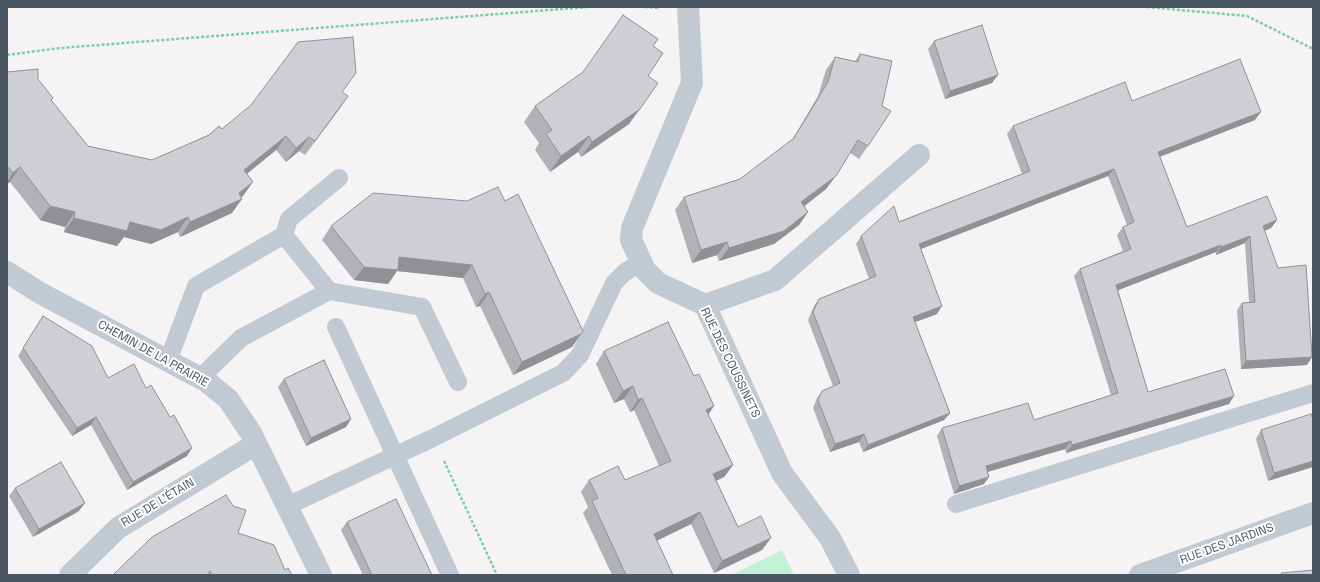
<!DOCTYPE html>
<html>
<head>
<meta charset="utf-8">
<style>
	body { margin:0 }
	#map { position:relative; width:1320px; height:582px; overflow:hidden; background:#f5f3f3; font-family:"Space Grotesk",sans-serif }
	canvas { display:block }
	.frame { position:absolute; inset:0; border:8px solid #4a5661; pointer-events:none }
</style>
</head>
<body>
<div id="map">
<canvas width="1320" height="582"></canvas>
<div class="frame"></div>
</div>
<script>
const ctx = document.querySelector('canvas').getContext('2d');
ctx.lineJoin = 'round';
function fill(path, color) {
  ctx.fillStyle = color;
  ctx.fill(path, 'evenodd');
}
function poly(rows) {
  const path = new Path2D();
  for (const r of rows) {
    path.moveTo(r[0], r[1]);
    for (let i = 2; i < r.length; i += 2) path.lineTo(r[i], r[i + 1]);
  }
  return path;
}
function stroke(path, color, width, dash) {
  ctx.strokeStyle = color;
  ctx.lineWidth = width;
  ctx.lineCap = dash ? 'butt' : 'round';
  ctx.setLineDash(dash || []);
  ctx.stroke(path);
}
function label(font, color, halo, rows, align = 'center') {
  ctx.font = font + ' "Space Grotesk",sans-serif';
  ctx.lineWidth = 4;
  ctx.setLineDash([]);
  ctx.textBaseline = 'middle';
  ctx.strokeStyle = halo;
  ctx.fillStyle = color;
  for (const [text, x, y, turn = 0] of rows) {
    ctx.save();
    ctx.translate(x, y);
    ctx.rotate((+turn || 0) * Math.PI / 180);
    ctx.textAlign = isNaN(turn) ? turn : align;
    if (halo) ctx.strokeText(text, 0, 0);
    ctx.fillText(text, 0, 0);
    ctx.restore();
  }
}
fill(poly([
	[782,550,794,575,731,575]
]), '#c3f1d5');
stroke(poly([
	[645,7,660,8],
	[1147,7,1247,16,1313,49],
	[7,55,60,48,588,7],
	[444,461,497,575]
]), '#7ad0a6', 2.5, [3, 2]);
stroke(poly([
	[284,235,289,219,339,178],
	[336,327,450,575],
	[168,361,196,286,284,235,329,291],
	[200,378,241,338,329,291,422,307,458,382],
	[956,504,1313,393],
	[287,506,433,438,563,373,580,355,614,283,624,273,640,262]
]), '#c1cad2', 18);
stroke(poly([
	[688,7,692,83,632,228,631,240,645,270,658,283,705,305,782,473,830,538,849,575],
	[7,272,40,293,206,381,228,399,251,433,321,575],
	[705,305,775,280,919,155],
	[70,575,118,528,256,444],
	[1140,575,1313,513]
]), '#c1cad2', 22);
fill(poly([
	[934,41,992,83,945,99,928,49],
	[653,46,648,76,629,124,581,157,578,152,550,172,535,150,539,143,524,122,535,106,583,72],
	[860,54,868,146,859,159,850,153,826,189,804,206,808,212,799,225,774,244,719,261,717,255,692,263,675,210,684,197,740,179,792,140,818,96,826,70,835,57,855,61],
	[7,72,38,79,52,101,88,146,152,160,222,129,342,92,348,96,305,155,299,151,286,162,276,150,247,174,243,196,241,197,232,213,180,237,178,232,151,244,124,237,117,246,64,232,65,227,40,220,10,182,7,184],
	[1132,101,1255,120,1160,157,1187,227,1277,220,1271,228,1264,231,1307,365,1241,369,1237,310,1242,303,1249,302,1245,243,1216,255,1216,252,1118,290,1148,392,1229,404,1066,453,1065,449,988,472,984,484,954,494,937,436,942,428,1034,420,1111,395,1074,276,1080,269,1123,251,1117,235,1123,227,1127,225,1108,176,921,249,937,314,915,322,950,413,944,420,863,452,859,442,830,452,813,408,817,398,822,391,833,386,808,320,814,306,819,299,869,279,856,244,861,236,1022,174,1007,134,1013,126],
	[467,201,505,201,581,334,572,347,513,375,480,306,476,307,463,278,397,271,388,284,354,280,322,240,331,226],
	[43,316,108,378,146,388,187,456,127,490,91,425,72,436,18,356],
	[604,351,694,376,714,406,708,414,733,465,724,477,716,481,738,527,762,550,714,573,691,524,657,541,673,575,612,575,583,513,588,507,581,492,589,480,625,480,659,466,634,410,630,412,624,399,614,403,596,364],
	[284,379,351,419,346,427,306,446,278,387],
	[1313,419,1268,481,1256,439,1261,430],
	[15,488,79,511,33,537,9,496],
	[347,522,432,575,363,575,341,530],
	[238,533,292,575,113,575]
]), '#b0b2b7');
fill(poly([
	[998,75,992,83,945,99,950,91],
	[348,96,338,111,305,155,315,141],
	[640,109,629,124,581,157,592,142],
	[1261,112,1255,120,1153,159,1158,152],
	[286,136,276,150,234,184,244,170],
	[589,136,578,152,550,172,561,156],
	[309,137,299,151,286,162,296,148],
	[20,167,10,182,7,184,7,182,13,173],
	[1114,169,1108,176,913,252,919,244],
	[836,176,826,189,792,216,801,202],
	[253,182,243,196,235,202,242,199,232,213,180,237,190,222,239,193],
	[50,206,75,212,65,227,40,220],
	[808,212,799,225,774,244,719,261,729,248],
	[188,217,178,232,151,244,124,237,117,246,64,232,74,218,130,222],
	[1277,220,1271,228,1257,234,1263,226],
	[1250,236,1245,243,1216,255,1221,247],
	[727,242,717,255,692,263,701,250],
	[1221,245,1216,252,1111,293,1116,285],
	[399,257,472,265,463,278,397,271,388,284,354,280,364,267],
	[489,292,480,306,476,307,485,294],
	[942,306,937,314,907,325,913,317],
	[581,334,572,347,513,375,522,362],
	[1312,357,1307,365,1241,369,1246,361],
	[633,386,624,399,614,403,623,391],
	[1234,396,1229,404,1066,453,1072,445],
	[642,398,634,410,630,412,638,400],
	[714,406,706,418,706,410],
	[950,413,944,420,863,452,868,445],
	[96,417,91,425,72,436,77,428],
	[351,419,346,427,306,446,311,438],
	[864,434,859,442,830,452,835,444],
	[1071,441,1065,449,980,474,986,466],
	[192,448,187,456,127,490,133,482],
	[1313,461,1313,467,1268,481,1274,473],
	[733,465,724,477,705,486,713,474],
	[989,477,984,484,954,494,959,486],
	[85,503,79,511,33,537,39,529],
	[700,512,691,524,645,546,654,534],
	[771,538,762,550,714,573,722,561]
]), '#909195');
const building = poly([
	[623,15,658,39,653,46,663,53,648,76,658,83,640,109,592,142,589,136,561,156,546,134,552,130,535,106,583,72,623,15],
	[982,25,998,75,950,91,934,41,982,25],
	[353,37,356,73,342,92,348,96,315,141,309,137,296,148,286,136,244,170,253,182,239,193,242,199,190,222,188,217,161,230,130,222,127,231,74,218,75,212,50,206,20,167,13,173,7,166,7,72,38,69,38,79,53,98,51,100,88,146,152,160,209,135,219,126,222,129,251,105,298,42,353,37],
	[860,54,892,61,882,106,891,111,868,146,858,140,836,176,801,202,808,212,784,231,729,248,727,242,701,250,684,197,740,179,794,138,828,82,835,57,858,62,860,54],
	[1240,59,1261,112,1158,152,1187,227,1267,196,1277,220,1263,226,1278,268,1306,265,1312,357,1246,361,1242,303,1255,302,1250,236,1221,247,1221,245,1116,285,1148,392,1225,369,1234,396,1072,445,1071,441,986,466,989,477,959,486,942,428,1028,403,1034,420,1118,393,1080,269,1131,249,1123,227,1134,222,1114,169,919,244,942,306,913,317,950,413,868,445,864,434,835,444,818,400,822,391,840,383,813,312,819,299,876,276,861,236,894,206,899,222,1030,171,1013,126,1125,82,1132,101,1240,59],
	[498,187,505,201,518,194,583,331,581,334,522,362,489,292,485,294,472,265,399,257,398,270,364,267,331,226,373,193,467,201,498,187],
	[43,316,92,346,108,378,134,364,146,388,151,385,170,417,174,415,192,448,133,482,96,417,77,428,23,348,43,316],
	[668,322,694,376,699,374,714,406,706,410,733,465,713,474,738,527,761,516,771,538,722,561,700,512,654,534,673,575,626,575,592,501,598,498,589,480,618,466,625,480,671,461,642,398,638,400,633,386,623,391,604,351,668,322],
	[324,360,351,419,311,438,284,379,324,360],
	[1311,414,1313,419,1313,461,1274,473,1261,430,1311,414],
	[61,462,85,503,39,529,15,488,61,462],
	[226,495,233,506,246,510,238,533,274,545,285,570,288,568,292,575,212,575,210,571,207,575,113,575,152,537,226,495],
	[396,499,432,575,372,575,347,522,396,499],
	[1313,570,1313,575,1282,575,1281,573,1313,570]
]);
fill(building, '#cdcfd5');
stroke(building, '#909195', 1);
label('12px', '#4a5661', '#fff', [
	["CHEMIN DE LA PRAIRIE",153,354,29],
	["RUE DES COUSSINETS",730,363,64],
	["RUE DE L'ÉTAIN",158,503,-31],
	["RUE DES JARDINS",1227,544,-20]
]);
</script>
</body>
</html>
